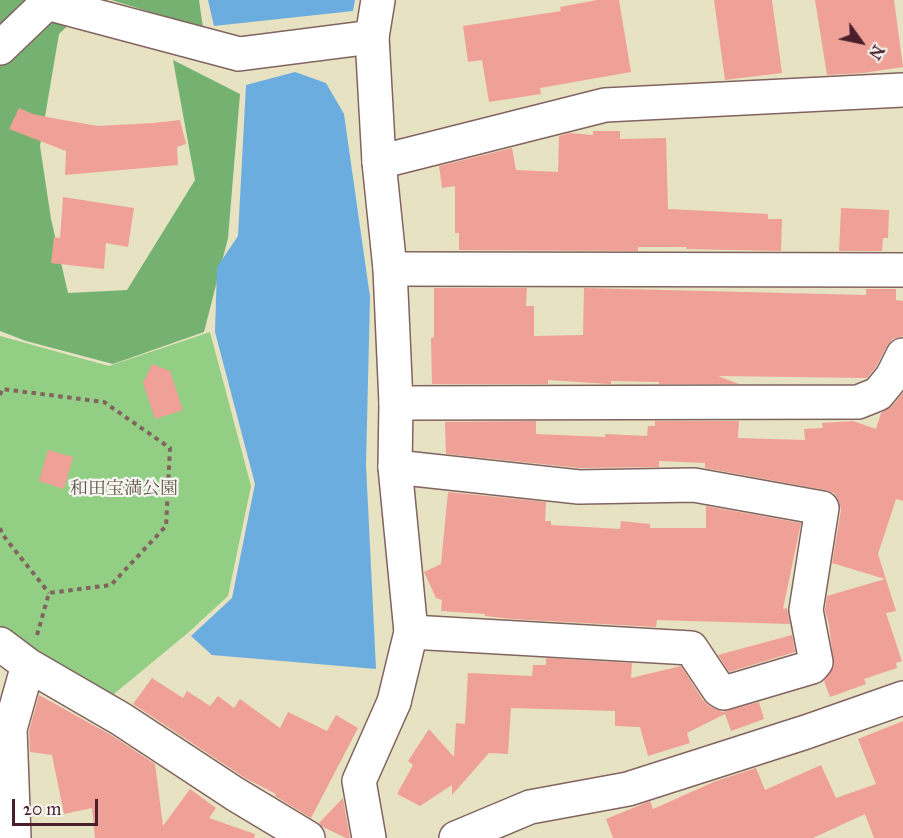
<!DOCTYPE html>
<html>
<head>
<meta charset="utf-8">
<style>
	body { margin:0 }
	#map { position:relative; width:903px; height:838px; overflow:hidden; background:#e7e2c2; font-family:"IM FELL Great Primer",serif }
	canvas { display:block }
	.north { position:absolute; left:831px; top:12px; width:60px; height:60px; -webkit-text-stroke:4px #f6f6f2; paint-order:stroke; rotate:123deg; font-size:16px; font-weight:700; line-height:24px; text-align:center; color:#4a1f2b }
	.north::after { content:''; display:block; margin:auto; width:21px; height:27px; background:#4a1f2b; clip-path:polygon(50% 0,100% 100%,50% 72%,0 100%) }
	.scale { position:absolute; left:12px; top:799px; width:86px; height:27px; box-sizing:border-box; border:3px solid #4a1f2b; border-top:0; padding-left:8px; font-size:18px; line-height:21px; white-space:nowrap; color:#4a1f2b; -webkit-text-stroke:4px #f6f6f2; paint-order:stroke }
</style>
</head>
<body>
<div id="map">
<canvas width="903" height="838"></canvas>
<div class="north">N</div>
<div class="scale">20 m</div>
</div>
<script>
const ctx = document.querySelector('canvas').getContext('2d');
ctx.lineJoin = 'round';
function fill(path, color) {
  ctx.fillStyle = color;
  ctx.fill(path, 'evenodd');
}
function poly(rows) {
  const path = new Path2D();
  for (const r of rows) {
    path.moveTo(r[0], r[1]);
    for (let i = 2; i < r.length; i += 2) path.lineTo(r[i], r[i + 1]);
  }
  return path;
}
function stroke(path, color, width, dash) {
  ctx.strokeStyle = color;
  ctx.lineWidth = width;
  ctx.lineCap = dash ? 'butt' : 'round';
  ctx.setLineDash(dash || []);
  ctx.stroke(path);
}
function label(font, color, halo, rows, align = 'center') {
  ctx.font = font + ' "IM FELL Great Primer","Noto Serif JP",serif';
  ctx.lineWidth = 4.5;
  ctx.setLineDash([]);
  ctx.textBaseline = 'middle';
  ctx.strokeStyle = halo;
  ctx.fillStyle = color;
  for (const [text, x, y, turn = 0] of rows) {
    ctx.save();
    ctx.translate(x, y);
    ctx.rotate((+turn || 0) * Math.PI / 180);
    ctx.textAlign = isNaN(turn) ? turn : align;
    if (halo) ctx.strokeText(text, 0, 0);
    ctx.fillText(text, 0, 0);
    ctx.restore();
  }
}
fill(poly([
	[210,332,251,486,228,596,189,632,103,703,0,634,0,336,109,366]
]), '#92cf84');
fill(poly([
	[0,0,95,0,59,34,40,146,51,219,68,293,127,290,195,180,173,60,240,94,228,238,204,332,113,364,26,341,0,331],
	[111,0,199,0,203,28]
]), '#75b272');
fill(poly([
	[208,0,355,0,353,11,214,26],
	[295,72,326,83,344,114,370,297,366,465,376,669,212,655,191,636,232,598,255,484,215,332,217,267,238,236,246,85]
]), '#6cade0');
fill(poly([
	[597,0,619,0,631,72,540,88,541,94,489,102,482,60,468,62,463,26,561,11,560,7],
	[714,0,772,0,782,73,725,80],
	[815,0,894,0,903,67,863,73,827,75],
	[19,108,33,114,52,118,98,126,153,123,180,120,186,144,177,147,178,165,65,175,66,151,9,129],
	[593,131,620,131,620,139,666,138,668,209,768,214,768,219,782,219,781,251,686,249,686,247,638,247,638,251,459,250,459,233,455,233,455,186,442,188,439,166,512,148,516,170,558,172,559,136,570,133,593,135],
	[63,197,134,208,128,247,106,243,104,269,51,263,54,237,60,238],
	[841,208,889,210,888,238,883,238,882,251,839,251],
	[434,288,527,288,526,306,534,306,534,336,583,335,584,288,866,295,866,289,896,289,896,300,903,301,903,336,893,339,887,346,876,367,867,378,718,376,739,384,659,384,659,382,611,381,611,384,608,384,548,380,548,384,432,384,431,338,434,337],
	[152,364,170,371,183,410,155,419,143,383],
	[903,393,903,501,896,499,878,554,896,611,886,613,902,661,896,663,897,668,864,679,866,684,830,697,824,681,834,666,829,625,825,610,827,596,885,579,832,563,841,510,839,501,834,493,825,490,705,468,705,463,659,461,659,467,580,468,446,454,445,422,536,421,536,434,605,437,605,434,647,436,648,426,655,426,655,421,739,421,738,438,805,440,804,429,823,428,822,423,853,421,876,429,881,413,892,406],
	[48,450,73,457,64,489,39,481],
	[448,492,546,502,545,521,551,521,551,525,620,529,621,521,650,524,650,528,706,528,706,506,801,523,783,609,787,608,790,624,657,620,656,627,511,619,485,616,485,614,441,611,442,600,436,598,424,572,441,564],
	[792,635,795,652,729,672,718,655],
	[546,658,632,663,631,678,681,666,703,700,709,706,722,712,759,702,764,719,731,731,725,714,687,733,690,743,648,756,640,727,615,726,615,711,511,708,508,754,489,753,452,795,452,785,420,806,397,794,413,765,408,761,429,729,454,757,456,723,465,724,468,673,532,676,533,665,546,665],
	[152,678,183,698,187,691,210,706,218,696,234,708,240,699,280,728,288,712,327,731,336,715,358,728,311,818,275,796,276,794,245,778,133,704],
	[39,695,111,735,155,764,163,826,190,789,216,808,209,818,255,834,254,838,95,838,92,808,64,814,52,755,30,752,29,731],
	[903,721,903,838,874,838,865,814,813,838,613,838,606,819,650,801,653,809,716,781,756,768,765,790,821,765,836,798,876,784,858,739],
	[343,798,350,838,346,838,323,827,319,823]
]), '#f0a197');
const street = poly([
	[0,48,47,3,239,54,372,37],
	[379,162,605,105,903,90],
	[390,269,903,270],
	[396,403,858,402,878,394,892,377,903,355],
	[395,467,579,487,694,485,822,508,806,610,816,662,812,667,724,693,719,690,691,648,411,632],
	[0,644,28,665,121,719,235,794,308,838],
	[14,838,10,729,28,665],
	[369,838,359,781,394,702],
	[456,838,530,807,628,789,806,732,903,698]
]);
const secondary = poly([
	[378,0,372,37,379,162,390,269,396,403,395,467,411,632,394,702]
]);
stroke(street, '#816360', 36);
stroke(secondary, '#816360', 36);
stroke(poly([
	[0,395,2,389,104,402,170,448,166,526,111,585,49,593],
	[0,528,2,534,49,593],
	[37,635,49,593]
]), '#816360', 4, [4.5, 4.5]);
stroke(street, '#fff', 33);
stroke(secondary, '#fff', 33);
label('18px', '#605446', '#f6f6f2', [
	["和田宝満公園",124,490]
]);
</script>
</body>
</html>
